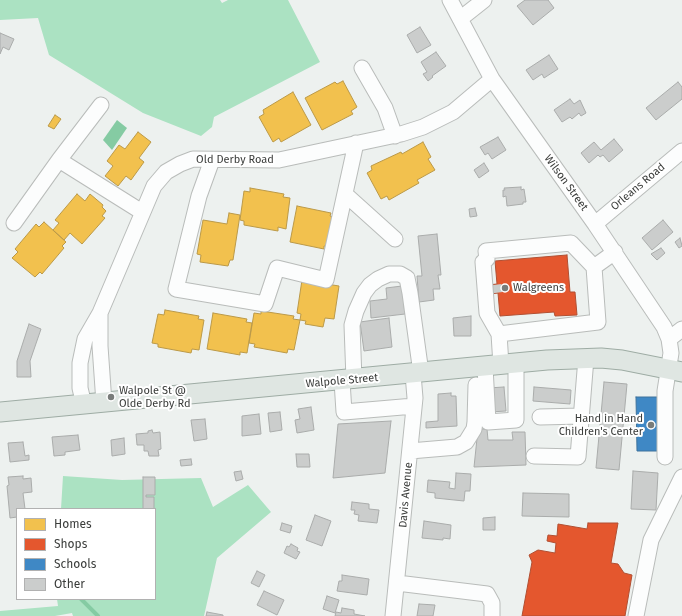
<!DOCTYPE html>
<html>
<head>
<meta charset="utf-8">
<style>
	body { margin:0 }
	#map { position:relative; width:682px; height:616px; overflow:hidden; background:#edf1ef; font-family:"Fira Sans",sans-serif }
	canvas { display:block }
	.legend { position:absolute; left:16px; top:508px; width:140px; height:92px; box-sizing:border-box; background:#fff; border:1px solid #b1b1b1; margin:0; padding:5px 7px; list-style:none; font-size:12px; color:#3b3d3b }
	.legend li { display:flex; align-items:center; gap:8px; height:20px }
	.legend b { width:20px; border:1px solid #b1b1b1 }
</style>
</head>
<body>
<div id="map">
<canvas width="682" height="616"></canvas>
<ul class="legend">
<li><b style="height:11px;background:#f2c14e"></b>Homes</li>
<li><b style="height:11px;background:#e4572e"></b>Shops</li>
<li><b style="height:11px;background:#3f88c5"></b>Schools</li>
<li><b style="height:11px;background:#cbcdcc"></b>Other</li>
</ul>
</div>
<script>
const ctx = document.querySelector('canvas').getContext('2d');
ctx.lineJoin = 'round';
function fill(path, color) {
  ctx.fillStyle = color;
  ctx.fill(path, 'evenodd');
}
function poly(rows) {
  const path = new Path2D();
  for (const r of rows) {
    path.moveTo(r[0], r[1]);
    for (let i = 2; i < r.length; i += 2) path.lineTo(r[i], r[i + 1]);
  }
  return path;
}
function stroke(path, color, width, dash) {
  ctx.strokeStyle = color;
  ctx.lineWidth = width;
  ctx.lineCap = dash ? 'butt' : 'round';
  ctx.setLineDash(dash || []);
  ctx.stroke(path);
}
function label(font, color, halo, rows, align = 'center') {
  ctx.font = font + ' "Fira Sans",sans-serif';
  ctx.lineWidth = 4;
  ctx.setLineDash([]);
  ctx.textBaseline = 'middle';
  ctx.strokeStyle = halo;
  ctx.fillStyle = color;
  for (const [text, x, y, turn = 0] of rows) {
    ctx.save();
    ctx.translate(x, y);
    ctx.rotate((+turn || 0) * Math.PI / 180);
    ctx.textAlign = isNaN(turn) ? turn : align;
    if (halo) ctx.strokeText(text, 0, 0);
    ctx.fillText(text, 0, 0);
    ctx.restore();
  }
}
fill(poly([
	[0,0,220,0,222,3,228,0,288,0,320,62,214,117,212,127,201,136,143,113,49,55,38,18,0,20],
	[63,476,122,480,201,478,213,507,248,485,271,512,217,558,204,616,73,616,72,613,55,616,0,616,0,611,58,606,57,599,155,599,155,509,61,509]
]), '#abe2c2');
fill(poly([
	[117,120,127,128,112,150,103,140]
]), '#85cba3');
const homes = poly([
	[343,81,357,107,351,111,353,114,322,130,305,98,335,82,337,84,343,81],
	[293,92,311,125,281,142,279,138,273,142,259,117,264,114,263,110,293,92],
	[55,115,61,119,54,129,48,126,55,115],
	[138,132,151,142,139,158,144,162,131,180,126,176,118,186,105,176,113,166,107,161,119,145,125,149,138,132],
	[423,142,431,157,428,159,435,170,417,180,419,183,389,200,387,196,381,199,367,173,372,170,371,166,401,152,402,154,423,142],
	[250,188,284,194,283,197,290,198,286,229,278,227,278,231,244,225,244,221,240,220,244,191,250,192,250,188],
	[77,194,85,201,90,194,103,205,102,207,106,211,102,216,105,218,82,244,70,233,64,240,53,230,59,223,55,220,77,194],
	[297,206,331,213,330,216,336,218,330,247,324,246,324,249,290,242,297,206],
	[229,213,240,215,233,260,230,260,228,266,200,262,201,255,197,254,203,220,227,224,229,213],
	[44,222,66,242,62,246,64,248,42,274,40,272,35,277,12,258,18,252,15,249,36,224,39,227,44,222],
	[302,280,339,286,334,319,325,318,323,327,305,324,306,321,300,320,301,314,297,313,302,280],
	[165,310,199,316,198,319,204,320,199,350,192,349,191,353,158,347,158,344,152,343,158,314,164,315,165,310],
	[261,311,294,316,293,319,300,320,294,350,288,349,287,353,254,347,255,344,249,343,254,313,261,314,261,311],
	[213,313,247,319,246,322,252,323,247,353,240,352,240,355,207,349,213,313]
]);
fill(homes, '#f2c14e');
stroke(homes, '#bb9948', 1);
const shops = poly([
	[567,255,570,292,575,292,577,315,555,316,554,312,500,316,498,293,489,294,488,285,497,284,495,261,567,255],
	[588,523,618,523,611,563,618,564,624,573,632,575,625,616,522,616,532,562,529,555,538,550,555,553,556,543,547,541,548,535,557,536,558,524,587,529,588,523]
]);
fill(shops, '#e4572e');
stroke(shops, '#b14f32', 1);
const schools = poly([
	[636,397,660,397,660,451,637,451,636,397]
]);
fill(schools, '#3f88c5');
stroke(schools, '#3e729c', 1);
stroke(poly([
	[81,599,98,616]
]), '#85cba3', 4);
const building = poly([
	[525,0,548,0,554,8,533,25,517,6,525,0],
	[420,27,431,45,417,53,407,35,420,27],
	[0,33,14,39,9,50,3,47,0,54,0,33],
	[436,52,446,66,432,76,433,77,428,81,423,74,427,72,421,62,436,52],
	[549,55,558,69,544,78,542,74,533,80,526,70,549,55],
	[678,82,682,87,682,99,656,120,646,108,678,82],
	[570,99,574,104,580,100,586,113,581,116,579,113,572,119,570,117,562,122,554,110,570,99],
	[498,137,506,150,492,159,488,153,485,155,480,147,498,137],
	[614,139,623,150,609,162,603,155,600,157,598,155,589,163,581,153,594,142,601,150,614,139],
	[484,163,489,171,479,178,474,170,484,163],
	[521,187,521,190,524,189,526,202,523,202,523,204,507,206,506,196,503,197,503,190,505,190,504,188,521,187],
	[475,208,477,216,470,217,469,209,475,208],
	[663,220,673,232,652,250,642,238,663,220],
	[437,234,441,275,438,275,440,289,433,289,434,300,419,302,417,276,422,276,418,236,437,234],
	[680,238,682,246,679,248,675,242,680,238],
	[661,248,665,253,657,260,651,254,661,248],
	[402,286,405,314,371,318,370,301,387,299,386,288,402,286],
	[471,316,471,336,454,336,453,318,471,316],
	[389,318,392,347,364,351,360,322,389,318],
	[29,324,41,329,30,361,31,377,17,377,17,361,29,324],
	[604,382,627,384,619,470,596,468,604,382],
	[504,387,506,411,490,412,488,388,504,387],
	[534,387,571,390,570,404,533,401,534,387],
	[451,393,451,396,456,396,457,426,426,428,426,422,438,421,438,394,451,393],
	[311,407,314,430,297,433,295,420,300,419,298,409,311,407],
	[280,412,282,430,270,432,268,413,280,412],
	[259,414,261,434,242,436,242,416,259,414],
	[205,419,207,439,194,441,191,420,205,419],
	[391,421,385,473,333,478,338,424,391,421],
	[478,429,487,429,488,440,513,440,512,432,525,432,526,465,474,467,478,429],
	[152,430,153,433,160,432,161,449,158,450,159,456,149,456,148,451,144,451,144,445,137,445,136,434,148,433,148,431,152,430],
	[78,435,80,450,65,452,65,455,54,456,52,437,78,435],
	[124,438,125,454,112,456,111,440,124,438],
	[23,442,25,456,29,455,29,460,10,462,8,443,23,442],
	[296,454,309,454,310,467,297,467,296,454],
	[191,459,192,465,181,466,180,460,191,459],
	[241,471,243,479,236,481,234,472,241,471],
	[633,471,658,473,656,510,631,509,633,471],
	[456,473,471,474,470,491,465,491,464,501,435,498,435,493,427,492,428,480,450,482,449,488,455,489,456,473],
	[23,476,23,479,31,478,32,492,23,493,25,509,17,509,17,517,10,518,7,486,9,485,8,477,23,476],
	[143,477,155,477,155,495,146,495,146,497,154,497,154,509,143,509,143,477],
	[523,493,569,494,569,517,522,516,523,493],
	[352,502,369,504,369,509,379,510,377,523,358,521,359,515,354,514,355,510,351,510,352,502],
	[315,515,331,521,322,546,306,540,315,515],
	[495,517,495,530,483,530,483,518,495,517],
	[424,521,451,525,450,539,443,538,443,540,422,538,424,521],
	[282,523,292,526,290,533,280,530,282,523],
	[291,544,298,548,297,551,300,552,296,559,284,553,287,546,289,547,291,544],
	[257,571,265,575,259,587,251,583,257,571],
	[342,575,369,579,367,595,337,591,339,581,342,581,342,575],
	[264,591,284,600,277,615,257,605,264,591],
	[327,596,339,600,335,613,323,609,327,596],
	[419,604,435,605,433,616,417,616,419,604],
	[342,608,354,610,354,614,365,616,335,616,336,612,341,613,342,608],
	[207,612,223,615,223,616,206,616,207,612]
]);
fill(building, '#cbcdcc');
stroke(building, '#aaacab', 1);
stroke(poly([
	[494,285,495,293]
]), '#c9cdcb', 15, [15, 8]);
const minor = poly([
	[450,0,492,79,595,224,664,327,669,339,671,353,665,391,665,457],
	[460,19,484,0],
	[362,68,385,108,395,136],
	[59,160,101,105],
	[212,160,199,196,176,289,265,304,277,268,326,280,356,143],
	[345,194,395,239],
	[14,223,59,160,142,212],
	[595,224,682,151],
	[100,314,100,346,104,403],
	[499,334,487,313,483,262,487,259,486,251,571,243,594,267],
	[669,339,682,329],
	[501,365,499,334,598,322,594,267,615,252],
	[485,367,488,422,516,420,516,363],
	[354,380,352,325,356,311,364,293,370,285,378,279,389,274,400,274,407,278,410,293,421,373],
	[342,381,344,412,414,406],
	[84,405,80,388,80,363,85,339,100,313,154,186,166,172,180,164,193,159,279,160,401,134,423,127,453,112,492,79],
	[540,417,581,416],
	[410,451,457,447,466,442,474,429,475,422,476,385],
	[534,456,578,457,586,358],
	[397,583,487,594,492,603,492,616],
	[393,616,415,398,413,374],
	[636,616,651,540,682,477]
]);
const major = poly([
	[0,412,547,360,601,358,622,360,682,372]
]);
stroke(minor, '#b9bcba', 17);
stroke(major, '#9eaca4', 21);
stroke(minor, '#fcfdfd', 15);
stroke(major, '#dfe6e2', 19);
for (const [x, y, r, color] of [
	[505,288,4,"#797c7a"],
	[111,397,4,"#797c7a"],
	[651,425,4,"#797c7a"]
]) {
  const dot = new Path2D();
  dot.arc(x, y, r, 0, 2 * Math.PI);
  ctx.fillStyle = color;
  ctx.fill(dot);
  stroke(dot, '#fff', 1.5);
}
label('11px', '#3b3d3b', '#fff', [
	["Old Derby Road",235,160],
	["Wilson Street",566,183,54],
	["Orleans Road",638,187,-40],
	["Walpole Street",342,381,-5],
	["Davis Avenue",406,495,-85]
]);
label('11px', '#3b3d3b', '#fff', [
	["Walgreens",513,288],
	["Walpole St @",119,391],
	["Olde Derby Rd",119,404],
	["Hand in Hand",643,419,"right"],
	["Children's Center",643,432,"right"]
], 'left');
</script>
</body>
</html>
